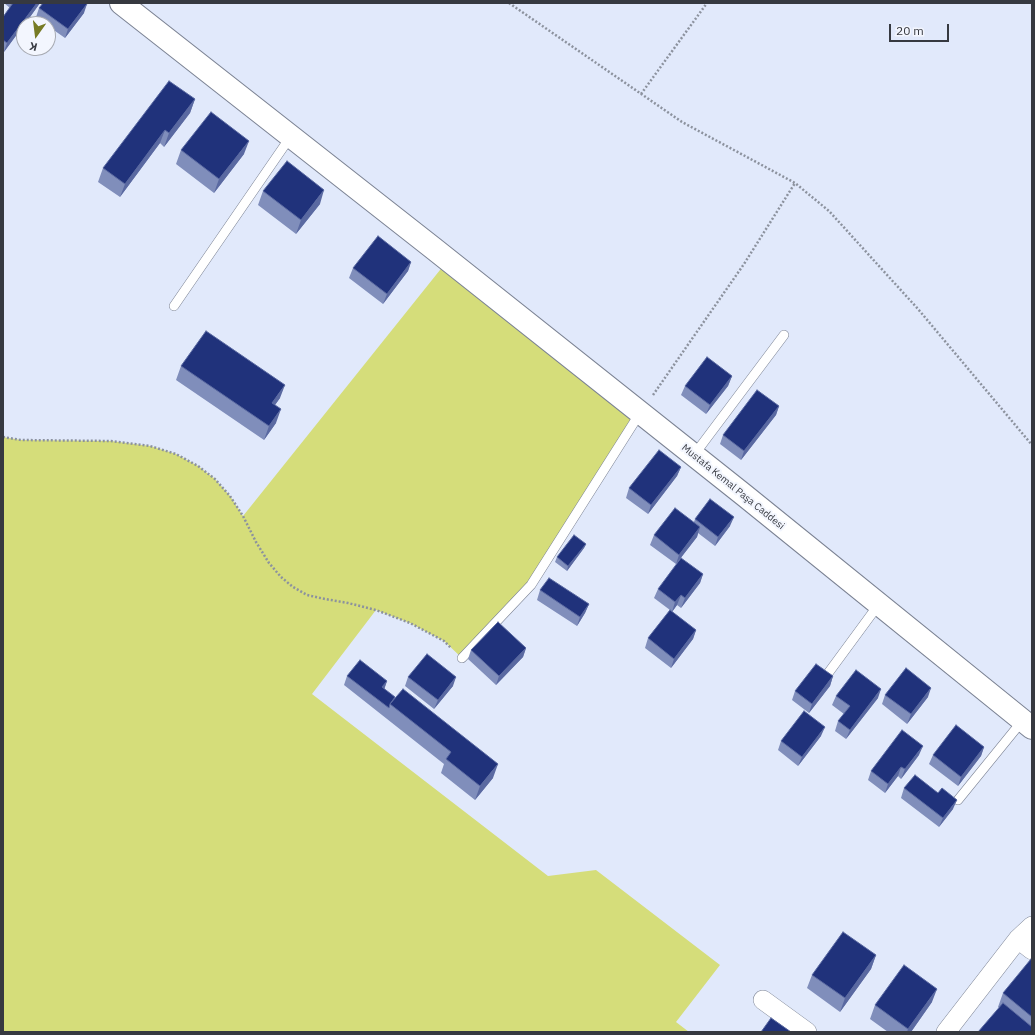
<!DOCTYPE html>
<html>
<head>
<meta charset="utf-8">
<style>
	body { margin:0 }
	#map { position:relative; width:1035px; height:1035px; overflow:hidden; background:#e1e9fb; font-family:"IBM Plex Sans",sans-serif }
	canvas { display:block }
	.frame { position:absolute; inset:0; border:4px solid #363940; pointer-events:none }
	.north { position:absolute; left:16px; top:16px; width:40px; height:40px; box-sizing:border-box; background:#f3f6fe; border:1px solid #a7aab2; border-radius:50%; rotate:194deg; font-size:11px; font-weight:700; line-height:16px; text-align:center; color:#363940 }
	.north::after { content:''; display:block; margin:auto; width:14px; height:18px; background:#777b25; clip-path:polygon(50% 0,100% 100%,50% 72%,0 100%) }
	.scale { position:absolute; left:889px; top:24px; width:60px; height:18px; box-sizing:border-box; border:2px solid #363940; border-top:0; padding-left:5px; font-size:12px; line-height:14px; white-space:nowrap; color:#363940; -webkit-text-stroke:3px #f3f6fe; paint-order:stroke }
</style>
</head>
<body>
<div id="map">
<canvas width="1035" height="1035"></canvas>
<div class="frame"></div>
<div class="north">K</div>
<div class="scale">20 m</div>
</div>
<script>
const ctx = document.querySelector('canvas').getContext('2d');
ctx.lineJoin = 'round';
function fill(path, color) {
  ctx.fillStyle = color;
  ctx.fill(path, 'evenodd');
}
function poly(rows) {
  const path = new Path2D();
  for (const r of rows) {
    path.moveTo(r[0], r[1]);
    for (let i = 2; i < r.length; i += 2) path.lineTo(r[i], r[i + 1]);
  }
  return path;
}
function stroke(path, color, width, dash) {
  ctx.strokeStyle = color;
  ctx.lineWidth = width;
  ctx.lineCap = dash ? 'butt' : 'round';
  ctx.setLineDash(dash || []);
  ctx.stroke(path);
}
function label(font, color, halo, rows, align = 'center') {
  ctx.font = font + ' "IBM Plex Sans",sans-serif';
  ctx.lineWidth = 4;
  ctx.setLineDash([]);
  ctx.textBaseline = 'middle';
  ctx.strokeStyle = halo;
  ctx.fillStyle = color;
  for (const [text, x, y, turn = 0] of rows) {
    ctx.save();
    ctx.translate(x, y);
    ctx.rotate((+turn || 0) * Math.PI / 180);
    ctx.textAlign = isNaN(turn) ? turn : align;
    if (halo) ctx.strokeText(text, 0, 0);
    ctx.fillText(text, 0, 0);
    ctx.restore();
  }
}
fill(poly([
	[448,260,640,413,531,585,462,658,444,641,410,623,376,610,312,694,548,876,596,870,720,965,676,1022,689,1032,3,1032,3,437,21,440,111,441,150,446,176,454,198,466,215,479,230,496,243,516]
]), '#d5dd7a');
const service = poly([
	[174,306,291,136],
	[694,455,784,335],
	[462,658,531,585,640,413],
	[829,672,879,604],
	[958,800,1023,720]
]);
const minor = poly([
	[1018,939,1032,950],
	[763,1000,807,1032],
	[946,1032,1018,939,1032,926]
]);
const tertiary = poly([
	[121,3,433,248,744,495,1032,728]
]);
stroke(service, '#7b8293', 10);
stroke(minor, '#7b8293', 20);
stroke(tertiary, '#7b8293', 24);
stroke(poly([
	[509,3,682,122,795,183,829,211,918,309,1032,445],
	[641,94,707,3],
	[653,395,744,264,795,183],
	[3,437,21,440,111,441,150,446,176,454,198,466,215,479,230,496,243,516,256,542,269,563,281,577,293,587,307,595,325,599,348,603,376,610,410,623,444,641,451,648]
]), '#8c929e', 2.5, [2, 2]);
stroke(service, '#fff', 9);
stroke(minor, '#fff', 19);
stroke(tertiary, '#fff', 22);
fill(poly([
	[4,3,40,3,25,24,24,24,4,52,3,51,3,17,10,8],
	[39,8,84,13,65,38,48,26,48,24,45,24,36,17],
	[195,99,190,113,164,147,160,143,120,197,98,182,103,168],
	[181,150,244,154,214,193,176,164],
	[263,191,320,204,296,234,258,205],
	[411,262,408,271,383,304,349,278,353,268],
	[181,366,280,398,275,405,276,423,264,440,176,380],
	[732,376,728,386,706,414,681,395,685,386],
	[779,406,776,415,741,460,720,444,723,435],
	[681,467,677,476,648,514,626,498,629,488],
	[695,519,730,526,715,546,698,533,697,537,676,564,650,545,654,535,694,522],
	[586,544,584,548,567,571,555,562,557,557],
	[703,574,700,583,681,608,677,605,672,612,696,630,693,639,671,668,645,648,648,638,670,610,654,598,658,589],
	[540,590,589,604,585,613,577,626,537,600],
	[526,648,523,657,496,685,468,659,471,650],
	[347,676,387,681,384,689,493,778,475,800,441,773,444,764,344,685],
	[833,676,830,686,809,713,792,700,795,691],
	[408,677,453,686,434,709,405,686],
	[885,695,928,697,907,724,882,704],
	[836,696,878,698,846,739,835,731,838,721,844,714,832,705],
	[821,736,798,766,778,750,781,741],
	[984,747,981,756,958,786,929,764,933,755],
	[919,755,901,779,898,776,885,793,868,780,871,771],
	[904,788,953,809,939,827,901,798],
	[876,955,871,969,840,1012,807,988,812,975],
	[1032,960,1032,1032,998,1007,1003,993],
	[932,1002,911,1032,888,1032,870,1019,875,1005]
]), '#808ebb');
fill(poly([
	[37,3,40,3,25,24,24,24,24,25,4,52,7,43],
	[87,4,84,13,65,38,68,29],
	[195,99,190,113,164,147,169,133],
	[165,130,160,143,120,197,125,184],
	[249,141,244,154,214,193,219,179],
	[324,190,320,204,296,234,301,220],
	[411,262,408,271,383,304,387,294],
	[732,376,728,386,706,414,710,405],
	[285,385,280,398,267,416,272,403],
	[779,406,776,415,741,460,744,451],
	[281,409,276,423,264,440,269,426],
	[681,467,677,476,648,514,651,505],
	[734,517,730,526,715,546,718,537],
	[700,527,697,537,676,564,679,555],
	[586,544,584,548,567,571,568,566],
	[703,574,700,583,681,608,685,598],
	[681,595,677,605,672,612,675,602],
	[589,604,585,613,577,626,580,617],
	[696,630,693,639,671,668,674,659],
	[526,648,523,657,496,685,499,676],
	[833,676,830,686,809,713,812,704],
	[456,677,453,686,434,709,438,700],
	[387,681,384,690,382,687],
	[931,688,928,697,907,724,911,714],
	[881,689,878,698,846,739,850,730],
	[825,727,821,736,798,766,802,757],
	[923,746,919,755,901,779,905,769],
	[984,747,981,756,958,786,961,777],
	[498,764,493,778,475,800,480,786],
	[901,767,898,776,885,793,888,784],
	[957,800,953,809,939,827,943,818],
	[876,955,871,969,840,1012,845,998],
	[937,989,932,1002,911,1032,907,1032,908,1029]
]), '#5a69a1');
const building = poly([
	[13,3,37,3,7,43,3,40,3,17,13,3],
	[43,3,86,3,87,4,68,29,39,8,43,3],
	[169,81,195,99,169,133,165,130,125,184,103,168,169,81],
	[211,112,249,141,219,179,181,150,211,112],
	[287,161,324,190,301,220,263,191,287,161],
	[378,236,411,262,387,294,353,268,378,236],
	[206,331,285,385,272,403,281,409,269,426,181,366,206,331],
	[707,357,732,376,710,405,685,386,707,357],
	[757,390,779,406,744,451,723,435,757,390],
	[659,450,681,467,651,505,629,488,659,450],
	[710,499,734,517,718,537,695,519,710,499],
	[675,508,700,527,679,555,654,535,675,508],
	[574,535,586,544,568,566,557,557,574,535],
	[681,558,703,574,685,598,681,595,675,602,658,589,681,558],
	[549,578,589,604,580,617,540,590,549,578],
	[670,610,696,630,674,659,648,638,670,610],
	[498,622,526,648,499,676,471,650,498,622],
	[427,654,456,677,438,700,408,677,427,654],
	[360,660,387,681,382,687,395,697,390,704,389,708,347,676,360,660],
	[816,664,833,676,812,704,795,691,816,664],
	[906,668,931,688,911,714,885,695,906,668],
	[856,670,881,689,850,730,838,721,850,706,836,696,856,670],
	[403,689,498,764,480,786,446,759,451,752,390,704,403,689],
	[804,711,825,727,802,757,781,741,804,711],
	[956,725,984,747,961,777,933,755,956,725],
	[902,730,923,746,905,769,901,767,888,784,871,771,902,730],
	[915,775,938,793,942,788,957,800,943,818,904,788,915,775],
	[843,932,876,955,845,998,812,975,843,932],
	[1031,959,1032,960,1032,1017,1003,993,1031,959],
	[904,965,937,989,908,1029,875,1005,904,965],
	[1003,1003,1032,1027,1032,1032,978,1032,1003,1003],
	[771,1018,791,1032,761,1032,771,1018]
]);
fill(building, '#20327b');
stroke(building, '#5a69a1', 1);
label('10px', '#363940', '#f3f6fe', [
	["Mustafa Kemal Paşa Caddesi",733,487,39]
]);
</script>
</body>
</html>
